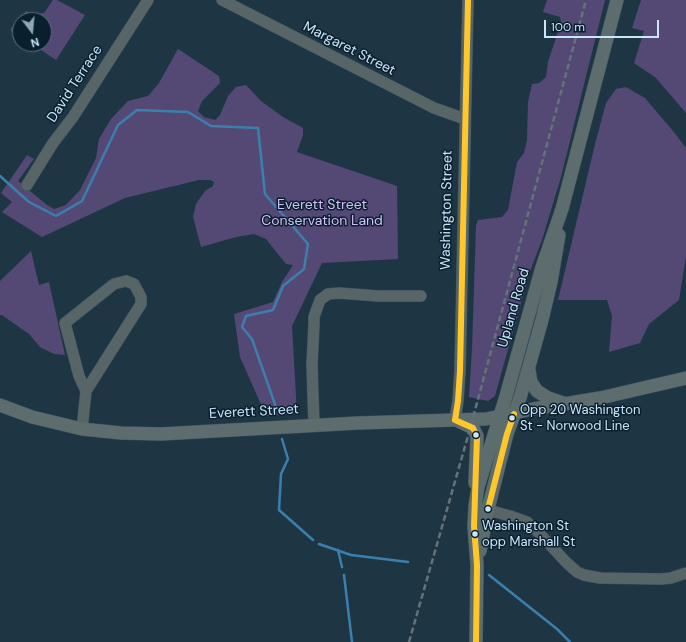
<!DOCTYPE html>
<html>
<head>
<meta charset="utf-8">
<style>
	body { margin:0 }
	#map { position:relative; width:686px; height:642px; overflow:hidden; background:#1e3644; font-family:"DM Sans",sans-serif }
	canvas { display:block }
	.north { position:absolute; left:12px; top:12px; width:40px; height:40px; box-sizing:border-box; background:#091f2e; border:1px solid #566f80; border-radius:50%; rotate:164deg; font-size:11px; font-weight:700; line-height:16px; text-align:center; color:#cae6fa }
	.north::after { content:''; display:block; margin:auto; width:14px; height:18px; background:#8ea8ba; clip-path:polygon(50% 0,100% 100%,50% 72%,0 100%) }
	.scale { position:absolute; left:544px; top:20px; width:115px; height:18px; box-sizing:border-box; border:2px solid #cae6fa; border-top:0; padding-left:5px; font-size:12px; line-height:14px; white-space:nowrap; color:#cae6fa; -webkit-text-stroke:3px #091f2e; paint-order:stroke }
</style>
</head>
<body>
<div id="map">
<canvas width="686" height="642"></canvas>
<div class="north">N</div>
<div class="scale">100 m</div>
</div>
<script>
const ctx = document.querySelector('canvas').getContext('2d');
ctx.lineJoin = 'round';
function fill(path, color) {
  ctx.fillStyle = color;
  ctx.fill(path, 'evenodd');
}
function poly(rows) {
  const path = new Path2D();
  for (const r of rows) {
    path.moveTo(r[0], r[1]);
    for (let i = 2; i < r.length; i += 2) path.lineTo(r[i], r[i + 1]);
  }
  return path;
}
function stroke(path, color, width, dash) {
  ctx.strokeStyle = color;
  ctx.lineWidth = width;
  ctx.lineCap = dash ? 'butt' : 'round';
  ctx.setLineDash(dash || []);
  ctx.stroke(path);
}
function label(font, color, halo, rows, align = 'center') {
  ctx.font = font + ' "DM Sans",sans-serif';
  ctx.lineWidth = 3;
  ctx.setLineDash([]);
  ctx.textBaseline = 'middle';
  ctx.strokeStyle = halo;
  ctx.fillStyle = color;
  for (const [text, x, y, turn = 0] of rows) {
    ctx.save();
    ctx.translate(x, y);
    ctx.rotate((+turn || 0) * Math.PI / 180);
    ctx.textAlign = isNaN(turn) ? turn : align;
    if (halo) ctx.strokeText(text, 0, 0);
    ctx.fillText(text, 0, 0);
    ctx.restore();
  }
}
fill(poly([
	[53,0,57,0,85,15,56,60,32,44,44,44,44,20,20,20,20,37,10,30,15,23,18,22,26,11,34,14,44,13],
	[547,0,605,0,561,177,542,240,529,274,495,396,488,401,469,397,472,349,476,225,478,220,502,217,508,210,517,162,524,153,527,140,528,102,532,84,539,83,546,77,548,62,561,22,560,17,543,12],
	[641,0,686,0,686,113,656,78,634,63,644,31,632,28],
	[178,49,219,76,220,83,202,101,198,111,204,117,215,120,220,115,228,96,236,87,246,85,261,101,283,117,303,128,303,135,297,152,397,186,398,259,322,263,292,326,297,414,266,416,240,357,234,314,273,302,282,282,293,265,286,264,266,239,254,234,236,237,201,247,193,217,196,204,205,191,213,186,214,182,210,180,199,180,125,198,42,237,2,212,12,202,1,193,27,155,34,159,18,181,47,205,54,209,66,205,80,190,96,158,99,139,111,119,128,101,148,96,159,83],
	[626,87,645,98,673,131,686,148,686,256,679,300,649,324,640,343,609,352,612,316,607,300,558,300,595,144,606,103,616,89],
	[31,251,39,285,49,282,65,355,54,354,40,347,29,334,2,315,0,315,0,281]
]), '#544875');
stroke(poly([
	[0,176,29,202,56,216,82,201,118,125,137,110,188,112,211,126,258,128,265,194,308,244,304,269,283,286,273,310,246,316,242,327,252,339,277,410],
	[282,439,288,459,281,474,279,510,313,540],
	[319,544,351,555,408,562],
	[338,550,342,567],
	[344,575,352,642],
	[489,575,557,629,570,642]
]), '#3b80ad', 2.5);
const minor = poly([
	[222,0,434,108,465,119],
	[27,185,53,143,73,117,148,0],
	[126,281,134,284,141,297,141,304,86,391,79,376,65,323,114,284,126,281],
	[455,420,458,401,460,371,468,0],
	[314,425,312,365,314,324,314,317,320,300,328,294,339,293,378,296,421,296],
	[82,429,86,391],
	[481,508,510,516,527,522,538,532,566,562,577,572,584,575,600,578,661,579,671,578,686,573]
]);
const major = poly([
	[529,370,531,382,537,391,548,398,563,403],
	[0,405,32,417,82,429,121,433,161,434,358,423,486,419,533,409,600,398,686,378],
	[458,421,473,428,477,436,475,483],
	[480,551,488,509,507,434,520,398,542,320,551,282,559,235],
	[476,642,477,565,474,526,475,506,478,487,506,396,542,267,562,209,617,0]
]);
stroke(minor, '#3d515e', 12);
stroke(major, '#3d515e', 14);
stroke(minor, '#586566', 11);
stroke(major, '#5d6d6d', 13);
stroke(poly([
	[409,642,468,436,586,0]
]), '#657379', 2.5, [6, 3]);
stroke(poly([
	[455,420,458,401,460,371,468,0],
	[455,420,473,428,477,436,474,526,477,565,476,642],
	[488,509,507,434,514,414]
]), '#ffc72c', 6);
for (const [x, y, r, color] of [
	[512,418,3.5,"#cae6fa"],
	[476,435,3.5,"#cae6fa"],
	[488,509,3.5,"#cae6fa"],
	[475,534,3.5,"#cae6fa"]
]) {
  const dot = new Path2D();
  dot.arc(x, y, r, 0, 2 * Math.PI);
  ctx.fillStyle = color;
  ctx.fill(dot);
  stroke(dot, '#091f2e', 1.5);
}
label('13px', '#cae6fa', '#091f2e', [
	["Opp 20 Washington",520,411],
	["St - Norwood Line",520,427],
	["Washington St",482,527],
	["opp Marshall St",482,543]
], 'left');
label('14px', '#cae6fa', '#091f2e', [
	["Margaret Street",349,49,27],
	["David Terrace",75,84,-57],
	["Washington Street",447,210,-89],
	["Upland Road",514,308,-74],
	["Everett Street",254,412,-3]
]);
label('14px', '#d4c0f9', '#091f2e', [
	["Everett Street",322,205],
	["Conservation Land",322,221]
]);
</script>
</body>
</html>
